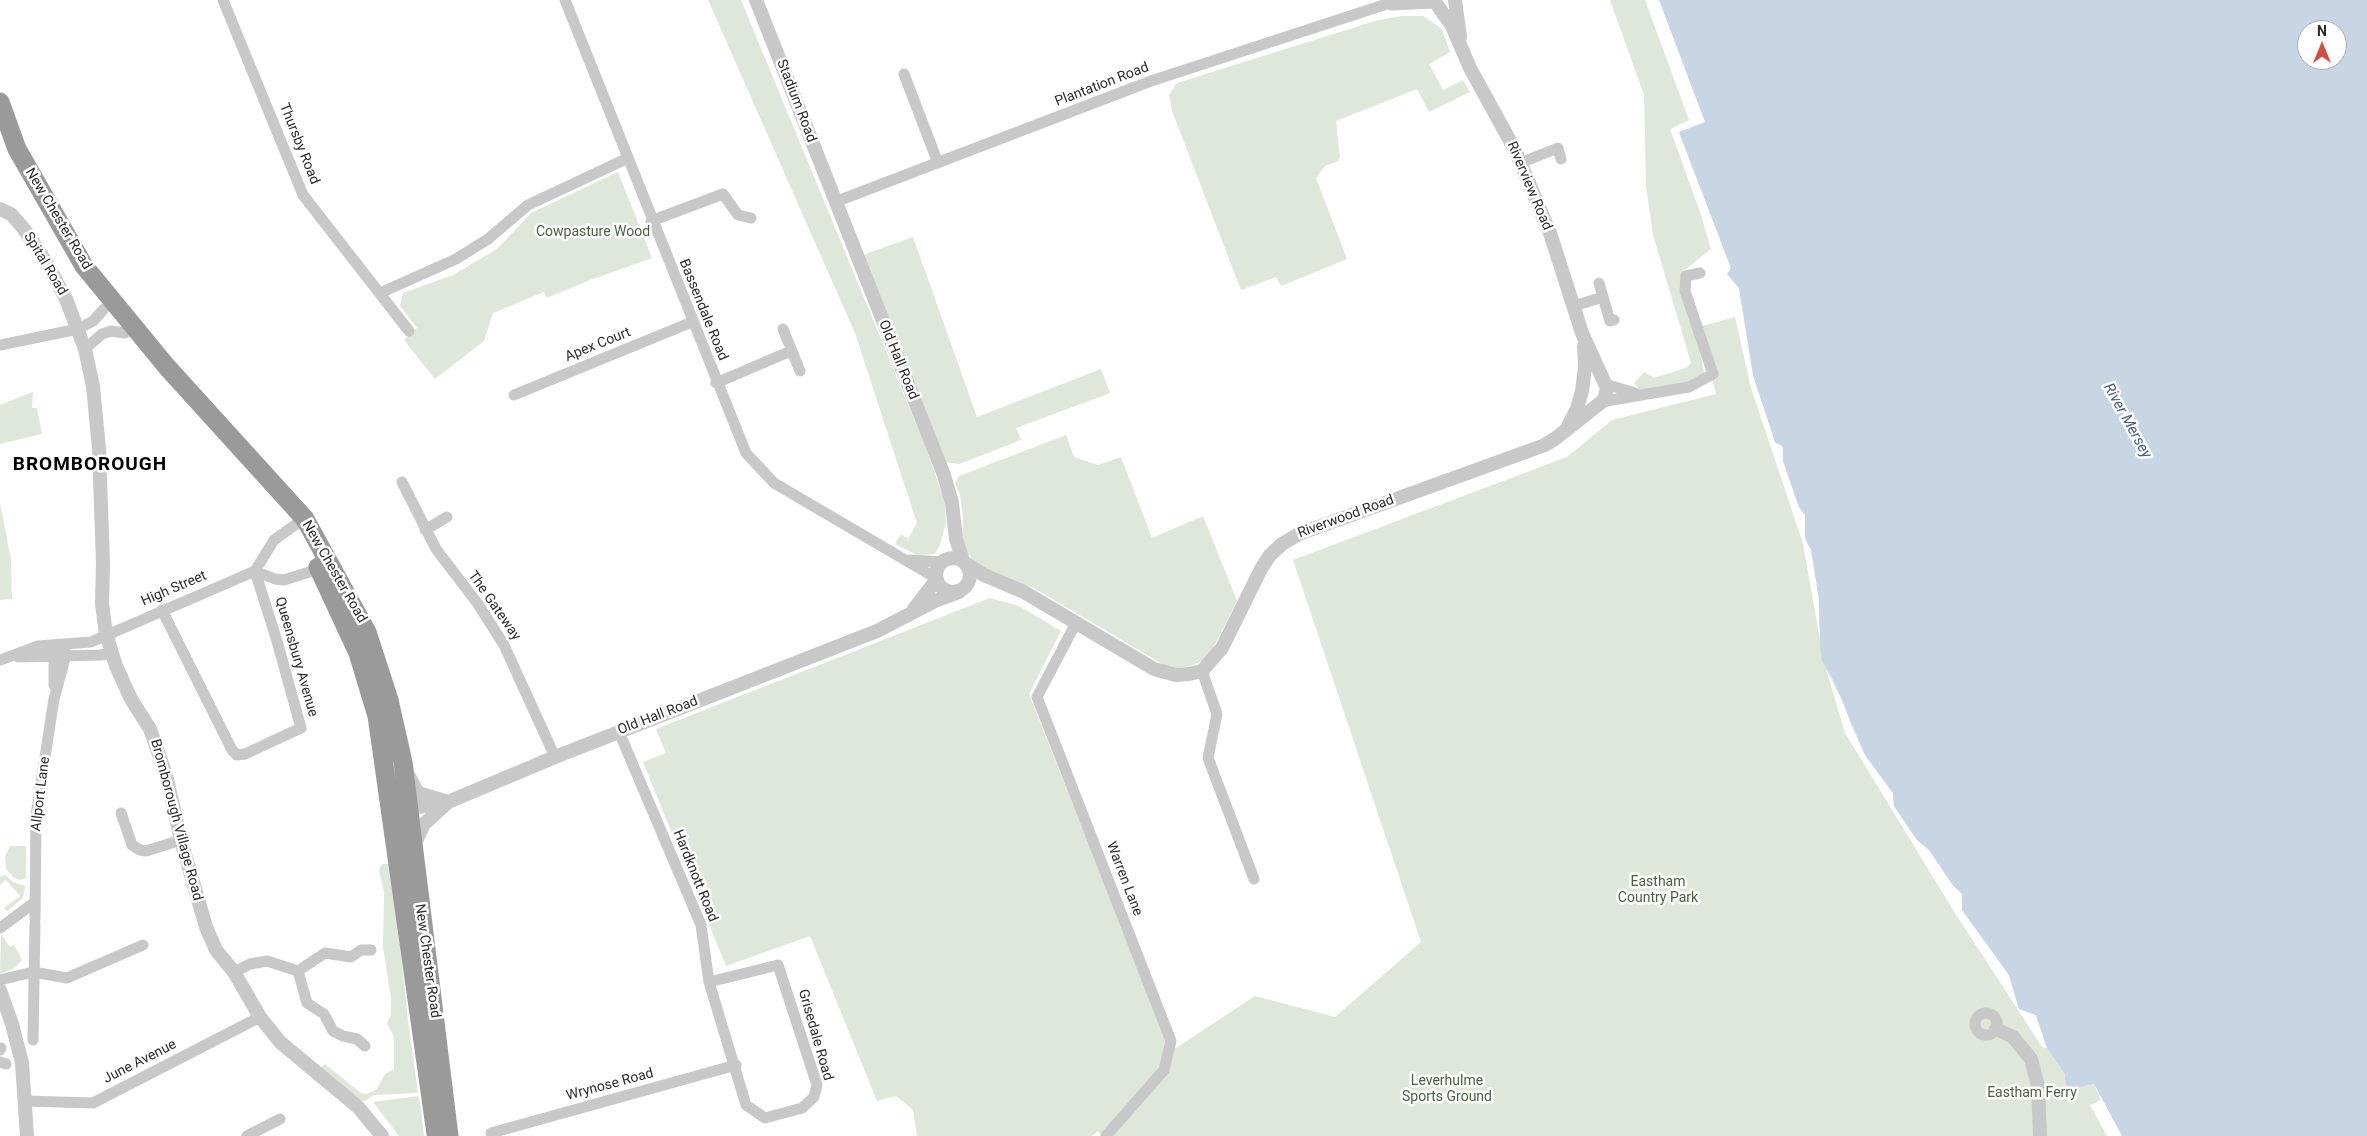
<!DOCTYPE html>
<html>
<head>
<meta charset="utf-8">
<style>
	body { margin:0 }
	#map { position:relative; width:2367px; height:1136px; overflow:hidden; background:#fff; font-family:Roboto,sans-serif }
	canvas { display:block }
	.north { position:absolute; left:2297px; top:20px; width:50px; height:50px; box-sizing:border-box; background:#fff; border:1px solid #aaa; border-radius:50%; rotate:0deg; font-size:14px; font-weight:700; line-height:20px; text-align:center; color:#2b2b2b }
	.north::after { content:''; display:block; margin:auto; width:18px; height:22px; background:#ce4f42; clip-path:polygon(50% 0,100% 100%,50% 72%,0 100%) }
</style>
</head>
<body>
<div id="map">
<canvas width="2367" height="1136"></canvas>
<div class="north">N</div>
</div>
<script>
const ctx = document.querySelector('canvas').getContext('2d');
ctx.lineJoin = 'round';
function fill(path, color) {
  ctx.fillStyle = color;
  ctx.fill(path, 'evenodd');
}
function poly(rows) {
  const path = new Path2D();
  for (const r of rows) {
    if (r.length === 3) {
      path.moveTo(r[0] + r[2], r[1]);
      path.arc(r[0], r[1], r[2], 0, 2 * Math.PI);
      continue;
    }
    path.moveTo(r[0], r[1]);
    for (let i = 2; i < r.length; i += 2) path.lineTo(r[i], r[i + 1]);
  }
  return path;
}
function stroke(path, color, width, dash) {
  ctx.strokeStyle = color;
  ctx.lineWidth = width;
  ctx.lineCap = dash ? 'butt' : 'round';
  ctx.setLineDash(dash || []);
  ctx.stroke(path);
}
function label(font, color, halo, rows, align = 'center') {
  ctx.font = font + ' Roboto,sans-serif';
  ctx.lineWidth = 5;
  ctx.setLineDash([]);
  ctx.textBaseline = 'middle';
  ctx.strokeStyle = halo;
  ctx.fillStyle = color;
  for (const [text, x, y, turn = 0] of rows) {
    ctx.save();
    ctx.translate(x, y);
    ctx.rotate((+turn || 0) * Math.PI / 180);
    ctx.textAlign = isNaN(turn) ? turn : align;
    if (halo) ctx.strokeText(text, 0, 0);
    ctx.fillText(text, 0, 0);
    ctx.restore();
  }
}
fill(poly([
	[708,0,741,0,926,448,945,502,946,522,940,545,935,554,917,555,895,544,901,534,908,539,917,523,855,333],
	[1610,0,1645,0,1689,120,1670,129,1700,212,1711,249,1682,272,1685,298,1698,341,1705,377,1673,387,1641,392,1634,383,1644,372,1654,378,1686,368,1691,363,1653,235,1646,186,1644,95],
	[1402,16,1423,16,1442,29,1450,52,1429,64,1443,90,1463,80,1470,92,1429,112,1417,89,1336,121,1340,157,1338,161,1325,166,1316,178,1347,259,1281,286,1276,277,1241,290,1172,111,1169,95,1177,83,1375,21],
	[1679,132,2113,1071,2085,1086,2094,1084,2101,1100,2090,1105,2107,1136,1102,1136,1098,1131,1092,1136,917,1136,913,1110,896,1096,877,1101,810,936,726,966,643,762,666,753,656,729,990,598,1019,606,1061,631,1029,694,1169,1046,1176,1048,1255,996,1335,1017,1421,942,1293,560,1567,457,1612,420,1716,394,1699,327,1735,317,1751,388,1803,544,1820,640,1819,599,1811,550,1805,538,1805,515,1799,507,1783,461,1783,447,1775,442,1753,375,1739,288,1727,274,1731,268],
	[1826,669,1843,702,1851,725,1865,755,1893,793,1894,806,1917,840,1929,850,1952,884,1962,894,1962,910,2009,975,2019,1009,2036,1015,2047,1048,2042,1047,1953,910,1845,733],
	[618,172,652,258,590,280,547,298,544,292,493,313,484,341,435,379,404,340,417,328,400,306,403,293,453,275,497,249,531,213],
	[913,237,977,417,1101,369,1110,393,1016,428,1021,440,959,464,946,462,863,255],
	[33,392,32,408,37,408,42,434,0,444,0,405],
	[1066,435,1074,457,1098,465,1121,457,1152,538,1203,516,1237,601,1211,652,1202,661,1190,666,1177,668,1164,665,1034,588,989,572,978,565,966,552,962,541,963,517,960,495,955,483,959,476],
	[0,503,11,560,12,599,0,600],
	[10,846,26,846,26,878,20,880,14,878,6,869,5,857],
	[382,864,391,864,408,1020,418,1093,374,1095,365,1101,359,1100,322,1069,322,1066,325,1064,361,1093,367,1094,377,1089,385,1074,394,1069,394,1037,387,1024,391,1013,391,998,383,947,384,893,379,870],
	[5,875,13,882,25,886,23,898,7,911,4,908,20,896,6,880,0,885,0,877],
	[1,934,10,947,14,945,22,960,15,968,0,974],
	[419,1096,424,1136,399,1136,373,1102]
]), '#dfe7da');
fill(poly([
	[1659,0,2367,0,2367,1136,2122,1136,2094,1084,2066,1090,2065,1074,2047,1048,2036,1015,2019,1009,2009,975,1962,910,1962,894,1952,884,1929,850,1917,840,1894,806,1893,793,1865,755,1833,679,1822,661,1820,646,1819,599,1811,550,1805,538,1805,515,1799,507,1783,461,1783,447,1775,442,1753,375,1739,288,1727,274,1731,268,1679,132,1705,122],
	[2307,30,2337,30,2337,60,2307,60]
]), '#c8d5e5');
stroke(poly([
	[223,0,303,195,409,331],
	[565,0,746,453,774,483,936,578],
	[1391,5,1434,3],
	[904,74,938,163],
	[1520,163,1558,148,1561,159],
	[835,202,1151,81,1399,0],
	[651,221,723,194,738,215,751,218],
	[380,293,456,259,488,239,528,205,626,159],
	[1603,297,1610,321,1614,320],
	[1574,306,1603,297,1599,283],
	[783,329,800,371],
	[0,345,78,329,93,321,104,309],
	[85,349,102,334,111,331,125,333],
	[716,383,791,351],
	[1605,384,1635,393],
	[514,395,692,322],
	[1600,402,1689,387,1713,374,1685,291,1686,276,1700,273],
	[402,482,436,549,478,604,504,645,555,757],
	[425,530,447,517],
	[911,560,943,562],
	[255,571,275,579,284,580,319,569],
	[162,610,232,750,237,755,245,754,301,728,277,641,255,571],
	[1076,623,1037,697,1171,1041,1164,1070,1106,1136],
	[18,657,101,655,111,653],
	[0,660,38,646,91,642,255,571,274,540,295,525],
	[1202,671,1217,714,1208,758,1254,879],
	[54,685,54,655,56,649],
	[619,732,701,925,709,982,746,1105,765,1118,802,1108,814,1097,817,1085,778,965,709,982],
	[121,813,132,845,140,850,146,851,181,840],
	[35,919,36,815,54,699,66,655,64,649,55,645],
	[0,928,35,902],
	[298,971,325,953,351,957,361,950,371,950],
	[234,972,250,964,267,961,298,971,307,1003,324,1014,333,1031,343,1036,357,1039,365,1046],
	[0,980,33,972,67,978,143,945],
	[1986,1024,11],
	[33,1040,35,924],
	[0,1050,1,1048],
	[0,1062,6,1064],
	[26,1101,93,1103,260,1017],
	[491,1133,736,1065],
	[247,1136,280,1119]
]), '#c8c8c8', 11);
stroke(poly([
	[756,0,944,475,952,503,956,539,963,561],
	[1455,0,1460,37],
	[0,209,11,214,24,229,46,262,66,299,85,349,93,386,99,449,103,564,102,604,106,634,116,666,131,699,150,729,166,775,181,840,206,927,216,950,234,972,260,1017,280,1042,358,1107,382,1136],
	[1569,424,1577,409,1582,391,1585,367,1584,346],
	[953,575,17],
	[964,562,984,575,1024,592,1154,669,1176,675,1189,674,1202,671,1222,648,1261,569,1270,555,1282,544,1299,534,1545,445,1556,438,1604,400,1607,388,1582,333,1550,233,1515,150,1470,68,1452,26,1438,6],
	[914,609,937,579],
	[408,775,418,793,445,801],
	[400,810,448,802,555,757,877,631,935,601,959,592],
	[414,845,424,824,448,802],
	[0,990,12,1024,22,1063,27,1136],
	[1996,1029,2013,1037,2031,1059,2038,1086,2040,1136]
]), '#c8c8c8', 14);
stroke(poly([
	[0,102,17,149,84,266,167,367,305,519,367,632,389,700,403,762,449,1136],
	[318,567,358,653,377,716,436,1134]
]), '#9a9a9a', 19);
label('14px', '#2b2b2b', '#fff', [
	["Plantation Road",1102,85,-21],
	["Stadium Road",796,101,69],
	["Thursby Road",299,144,68],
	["Riverview Road",1529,186,67],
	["New Chester Road",58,219,59],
	["Spital Road",45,264,59],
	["Bassendale Road",703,310,68],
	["Apex Court",598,345,-22],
	["Old Hall Road",898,360,68],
	["Riverwood Road",1346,517,-20],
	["New Chester Road",334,572,60],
	["High Street",174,589,-23],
	["The Gateway",494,606,55],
	["Queensbury Avenue",296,657,74],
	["Old Hall Road",658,716,-21],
	["Allport Lane",41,794,-83],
	["Bromborough Village Road",176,820,75],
	["Hardknott Road",695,876,68],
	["Warren Lane",1124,879,69],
	["New Chester Road",427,961,82],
	["Grisedale Road",815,1035,74],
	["June Avenue",140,1062,-27],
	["Wrynose Road",610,1085,-15]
]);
label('14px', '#49613f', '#fff', [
	["Cowpasture Wood",593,232],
	["Eastham",1658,882],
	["Country Park",1658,898],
	["Leverhulme",1447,1081],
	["Sports Ground",1447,1097],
	["Eastham Ferry",2032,1093]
]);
label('italic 15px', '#456082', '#fff', [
	["River Mersey",2127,421,61]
]);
ctx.letterSpacing = '1px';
label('bold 19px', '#000', '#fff', [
	["BROMBOROUGH",90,465]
]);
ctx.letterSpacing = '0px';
</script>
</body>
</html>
